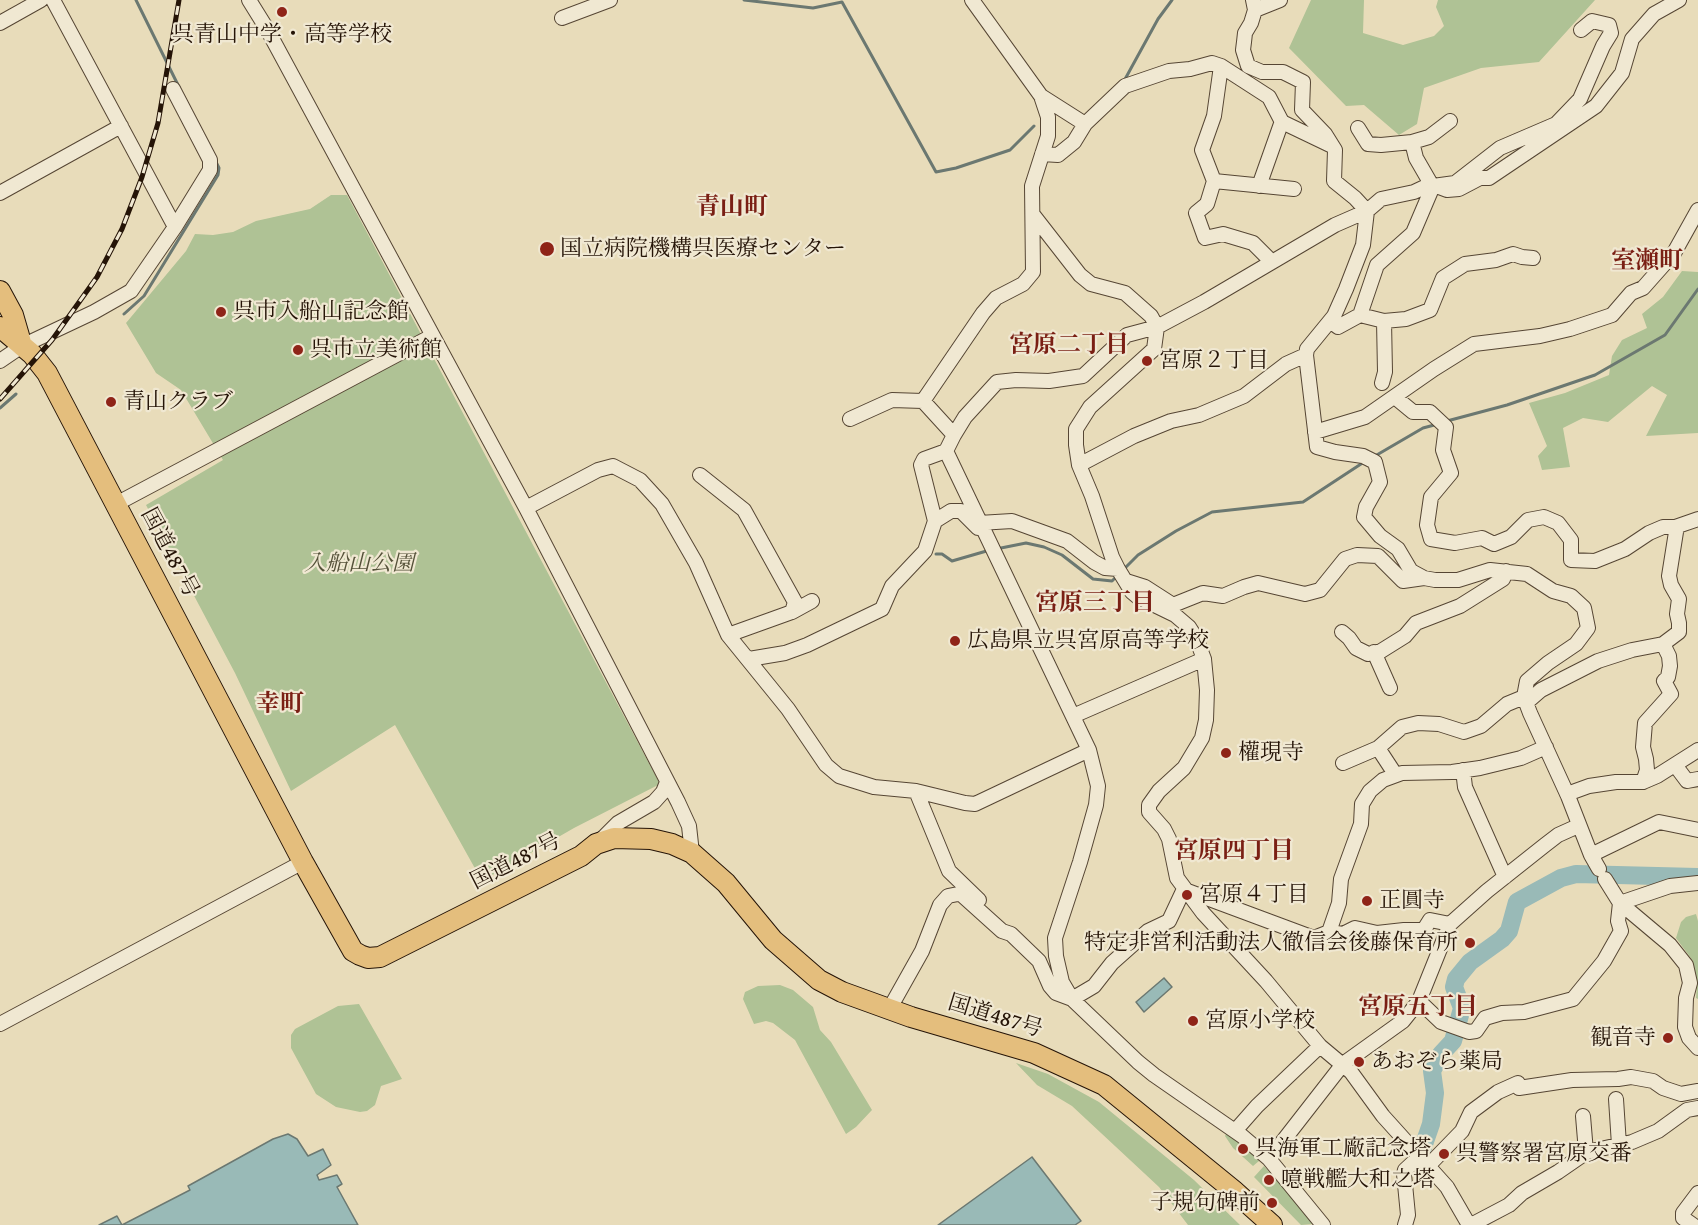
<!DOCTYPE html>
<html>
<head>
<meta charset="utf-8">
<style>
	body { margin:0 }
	canvas { display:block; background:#e8dcba }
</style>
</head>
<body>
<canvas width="1698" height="1225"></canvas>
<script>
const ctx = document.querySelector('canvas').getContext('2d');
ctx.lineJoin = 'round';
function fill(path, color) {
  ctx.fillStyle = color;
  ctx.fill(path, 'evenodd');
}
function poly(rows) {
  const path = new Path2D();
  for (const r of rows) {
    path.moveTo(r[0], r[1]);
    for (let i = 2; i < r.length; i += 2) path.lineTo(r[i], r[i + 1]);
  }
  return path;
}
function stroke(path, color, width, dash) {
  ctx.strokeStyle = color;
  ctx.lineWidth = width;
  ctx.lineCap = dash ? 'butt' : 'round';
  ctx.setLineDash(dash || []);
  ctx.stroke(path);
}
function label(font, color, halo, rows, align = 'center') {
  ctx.font = font + ' "Gentium Book Plus","Noto Serif JP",serif';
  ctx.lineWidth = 4.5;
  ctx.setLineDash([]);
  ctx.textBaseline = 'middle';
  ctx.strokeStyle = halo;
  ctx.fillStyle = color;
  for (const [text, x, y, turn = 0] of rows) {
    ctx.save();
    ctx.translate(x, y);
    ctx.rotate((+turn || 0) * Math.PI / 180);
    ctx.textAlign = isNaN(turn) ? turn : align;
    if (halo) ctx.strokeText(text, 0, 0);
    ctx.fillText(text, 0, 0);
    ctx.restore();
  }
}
fill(poly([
	[1311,0,1364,0,1363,33,1403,45,1434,36,1444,26,1436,7,1438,0,1595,0,1539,62,1481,68,1424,88,1417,124,1399,135,1364,105,1346,106,1289,48],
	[331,195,347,195,660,784,574,828,482,881,395,725,291,791,235,673,146,505,223,460,181,390,156,373,126,323,186,251,195,234,213,235,233,232,256,221,310,209],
	[1682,271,1698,272,1698,433,1646,436,1667,395,1652,386,1608,422,1583,418,1563,428,1570,467,1542,470,1538,456,1547,446,1529,403,1565,393,1609,375,1612,356,1622,340,1647,328,1642,314,1663,297],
	[1696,914,1698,921,1698,999,1696,998,1697,985,1693,961,1676,938,1681,922,1686,917],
	[780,985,793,990,813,1007,820,1030,831,1042,872,1110,856,1127,846,1134,795,1040,773,1023,766,1021,754,1024,743,999,745,992,758,986],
	[359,1004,402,1079,381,1086,375,1105,367,1111,360,1112,336,1107,316,1094,291,1048,291,1035,295,1029,338,1006],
	[1016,1063,1048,1074,1099,1102,1194,1180,1240,1225,1188,1225,1159,1187,1072,1106,1037,1085],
	[1226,1134,1244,1145,1259,1161,1253,1166,1233,1148,1225,1136],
	[1264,1166,1314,1224,1301,1225,1254,1177]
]), '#afc295');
const water = poly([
	[1164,978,1172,987,1144,1012,1136,1002,1164,978],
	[288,1134,297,1139,308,1156,323,1149,331,1165,317,1175,319,1180,337,1175,342,1184,337,1187,358,1225,99,1225,117,1216,122,1225,190,1190,188,1186,273,1139,288,1134],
	[1032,1157,1081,1221,1075,1225,938,1225,1032,1157]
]);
fill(water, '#99bab7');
stroke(water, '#6b7871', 1.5);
stroke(poly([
	[136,0,179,87],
	[744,0,813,8,842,2,936,172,956,168,1010,150,1034,126],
	[1124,81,1158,19,1172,0],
	[124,314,144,296,218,175,219,168,215,160],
	[0,408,16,394],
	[1447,421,1507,405,1595,375,1665,335,1698,289],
	[1375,456,1423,428,1438,424],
	[996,549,1026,543,1044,547,1062,555,1093,579,1112,581,1117,576],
	[936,554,942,554,952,561,990,550],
	[1124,569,1138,555,1176,531,1212,512,1303,502,1364,462]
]), '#6b7871', 3);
stroke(poly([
	[1422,1150,1431,1124,1435,1093,1432,1071,1441,1054,1453,1041,1462,1008,1454,987,1456,979,1470,962,1502,939,1509,931,1517,902,1561,878,1576,874,1698,877]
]), '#99bab7', 18);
const minor = poly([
	[53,0,175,227],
	[249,0,267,29,526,508,678,802,689,826,692,853],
	[1253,0,1255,10,1251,23,1245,33,1244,42,1243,50,1248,66,1262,72,1283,72,1303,82,1302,110,1325,134,1335,150,1334,181,1355,198,1367,211,1363,245,1346,289,1334,316,1307,349,1306,355,1317,447,1335,452,1363,456,1375,462,1380,482,1366,507,1364,517,1380,536,1398,549,1411,571,1424,578],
	[1255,10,1280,0],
	[562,18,610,0],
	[0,23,41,0],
	[1221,66,1214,116,1202,150,1214,181,1207,204,1196,213,1205,238,1223,234,1253,243,1272,262],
	[1041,96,1085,124],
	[1358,128,1368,144,1381,145,1412,142],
	[1042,154,1058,155,1074,142,1085,124,1125,86,1169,71,1190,69,1212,63,1221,66,1269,97,1282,122,1330,145],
	[1214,181,1294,189],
	[1431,184,1416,158,1412,142,1429,137,1450,121],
	[1259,186,1282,121],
	[0,193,121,126],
	[1034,216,1080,275,1091,284,1125,293,1151,316,1157,327,1154,349,1090,407,1076,429,1076,445,1079,465,1092,496,1112,557,1118,569,1132,592,1138,597,1175,615,1189,627,1196,638,1204,659,1207,690,1206,720,1202,738,1184,768,1159,791,1149,805,1149,812,1164,829,1169,839,1177,878,1203,913,1266,981,1320,1046,1351,1072,1383,1116,1447,1187,1469,1225],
	[1360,315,1384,321,1406,319,1430,310,1443,278,1465,264,1496,260,1513,254,1522,257,1533,258],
	[1330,321,1338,327,1360,315,1377,265,1413,233,1433,186,1455,183,1500,148,1556,124,1580,99,1603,46,1611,33,1609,25,1592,21,1581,30],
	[0,361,22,346,94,312,131,291,175,227,210,170,210,160,173,89],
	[1382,383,1385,372,1384,321],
	[1396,398,1413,412,1430,412,1446,427,1443,450,1451,473,1431,497,1427,525,1431,539,1455,543,1482,538,1494,544,1511,537,1528,520,1544,517,1558,523,1571,540,1571,560,1595,561,1625,549,1649,533,1663,527,1675,527,1698,519],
	[850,419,892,400,923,401],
	[1315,432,1365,417,1434,369,1474,344,1540,336,1570,329,1612,315,1631,293,1643,288,1674,253,1698,210],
	[954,435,965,417,997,382,1016,380,1049,381,1083,376,1127,335,1157,327,1204,302,1335,225,1367,211,1381,199,1414,192,1431,184,1447,190,1459,189,1480,178,1489,178,1596,106,1622,73,1632,39,1654,14,1679,0],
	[946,451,1089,750,1098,786,1096,805,1080,862,1055,938,1056,956,1062,982,1072,999,1138,1062,1154,1075,1242,1136,1269,1159,1323,1225],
	[1079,465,1134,436,1171,421,1199,415,1244,396,1286,364,1306,355],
	[700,475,744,510,795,602,792,612,728,635],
	[116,504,432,336],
	[526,508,598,470,613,466,640,480,662,504,696,563,728,635,788,709,826,765,839,776,874,787,916,791,965,803,975,804,1089,750],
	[935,521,951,511,961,511,978,528],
	[979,523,1012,521,1067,541,1094,562,1105,568,1118,569],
	[1126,581,1145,587,1173,605,1203,593,1223,596,1244,587,1258,583,1305,594,1320,590,1345,559,1357,555,1378,556,1403,581,1424,578,1435,580,1458,580,1490,570,1527,574,1553,591,1571,596,1584,608,1588,628,1576,644,1548,663,1527,681,1524,697,1530,713,1568,796,1591,855],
	[792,612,812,601],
	[1342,632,1349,638,1356,648,1368,654,1381,651,1405,636,1416,623,1460,606,1503,579,1506,571],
	[1374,652,1390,688],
	[749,659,785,653,807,645,882,609,892,586,925,551,935,521,921,465,924,459,946,451,954,435,923,401,983,313,996,298,1023,284,1033,272,1032,186,1048,136,1048,117,1041,96,972,0],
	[1526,703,1541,690,1598,661,1632,650,1663,644,1679,632,1679,623,1677,614,1679,599,1671,585,1669,576,1676,532,1675,527],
	[1073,716,1204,659],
	[1378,748,1395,774],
	[1343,763,1378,748,1402,727,1418,723,1439,724,1464,732,1481,726,1507,704,1524,697],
	[1675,765,1687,781,1698,779],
	[1463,770,1465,787,1505,877],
	[1643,782,1647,770,1646,759,1643,747,1645,723,1671,694,1664,681,1668,677,1670,666,1669,656,1663,644],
	[916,791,949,871,979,900],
	[1567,794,1589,786,1616,782,1643,782,1657,776,1698,750],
	[600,841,618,823,654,802,663,792,667,782],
	[1599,869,1591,855,1659,822,1698,830],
	[1698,883,1670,886,1620,903,1670,945,1686,965,1690,983,1686,998,1685,1027,1689,1038,1698,1048],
	[1185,890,1314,938,1329,932,1343,934,1355,928,1377,933,1404,930,1420,930,1425,928,1430,920,1450,924],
	[1329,932,1339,903,1341,879,1361,824,1362,804,1370,791,1383,780,1402,773,1452,772,1480,768,1521,758,1546,747],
	[1419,1001,1441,1022,1469,1032,1476,1031,1485,1018,1502,1013,1524,1012,1573,999,1604,961,1621,931,1618,921,1620,903,1605,879],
	[890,1008,922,951,940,905,948,896,958,894,962,895,1002,931,1011,934,1039,961,1050,986,1056,993,1072,999,1094,986,1112,963,1148,931,1169,921,1184,889],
	[0,1024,303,862],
	[1519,1088,1572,1080,1618,1079,1631,1077,1653,1081,1663,1088,1681,1094,1698,1091],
	[1616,1099,1619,1145],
	[1583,1116,1586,1152],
	[1235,1131,1257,1106,1320,1046],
	[1269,1159,1343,1064,1403,1021,1419,1001,1450,924,1487,891,1545,845,1558,835,1578,826],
	[1428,1166,1462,1131,1471,1112,1498,1092,1518,1083],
	[1405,1225,1408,1215,1404,1174,1405,1170,1419,1157],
	[1471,1225,1509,1205,1522,1193,1558,1172,1587,1152,1632,1142,1658,1131,1687,1110,1698,1108],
	[1693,1225,1683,1218,1683,1213,1698,1193]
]);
const highway = poly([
	[0,291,13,315,22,346],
	[0,327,32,354,47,373,303,862,353,951,360,955,368,958,380,957,581,856,596,844,614,838,651,839,672,844,692,853,726,883,773,940,819,980,842,992,911,1017,1034,1053,1104,1085,1233,1190,1272,1225]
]);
stroke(minor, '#564634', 16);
stroke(highway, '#251407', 22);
stroke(minor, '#f0e8d2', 14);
stroke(highway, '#e4be7d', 20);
const rail = poly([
	[0,399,52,340,97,277,122,229,142,177,158,123,179,0]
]);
stroke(rail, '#251407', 5);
stroke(rail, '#f0e8d2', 3, [9]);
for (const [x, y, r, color] of [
	[282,12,6,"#8f2418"],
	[547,249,8,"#8f2418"],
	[221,312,6,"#8f2418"],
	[298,350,6,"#8f2418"],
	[1147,361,6,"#8f2418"],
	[111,402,6,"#8f2418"],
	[955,641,6,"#8f2418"],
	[1226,753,6,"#8f2418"],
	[1187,895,6,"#8f2418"],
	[1367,901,6,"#8f2418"],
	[1470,943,6,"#8f2418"],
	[1193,1021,6,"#8f2418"],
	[1668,1038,6,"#8f2418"],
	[1359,1062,6,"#8f2418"],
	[1243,1149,6,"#8f2418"],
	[1444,1154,6,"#8f2418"],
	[1269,1180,6,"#8f2418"],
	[1272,1203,6,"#8f2418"]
]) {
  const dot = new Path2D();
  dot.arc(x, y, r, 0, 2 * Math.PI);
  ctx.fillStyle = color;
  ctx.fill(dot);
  stroke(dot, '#f0e8d2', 2);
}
label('22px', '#251407', '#f0e8d2', [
	["呉青山中学・高等学校",282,35,"center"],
	["国立病院機構呉医療センター",560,249],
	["呉市入船山記念館",233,312],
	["呉市立美術館",310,350],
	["宮原２丁目",1159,361],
	["青山クラブ",123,402],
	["広島県立呉宮原高等学校",967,641],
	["權現寺",1238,753],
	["宮原４丁目",1199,895],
	["正圓寺",1379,901],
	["特定非営利活動法人徹信会後藤保育所",1458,943,"right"],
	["宮原小学校",1205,1021],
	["観音寺",1656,1038,"right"],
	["あおぞら薬局",1371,1062],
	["呉海軍工廠記念塔",1255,1149],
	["呉警察署宮原交番",1456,1154],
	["噫戦艦大和之塔",1281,1180],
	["子規句碑前",1260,1203,"right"]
], 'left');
label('22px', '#251407', '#f0e8d2', [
	["国道487号",169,553,62],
	["国道487号",516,862,-27],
	["国道487号",995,1017,17]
]);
label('italic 22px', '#555139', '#f0e8d2', [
	["入船山公園",359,564]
]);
label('bold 24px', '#7a1f14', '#f0e8d2', [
	["青山町",732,208],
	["室瀬町",1647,262],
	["宮原二丁目",1069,346],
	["宮原三丁目",1095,604],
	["幸町",280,705],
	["宮原四丁目",1234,852],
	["宮原五丁目",1418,1008]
]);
</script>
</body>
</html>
